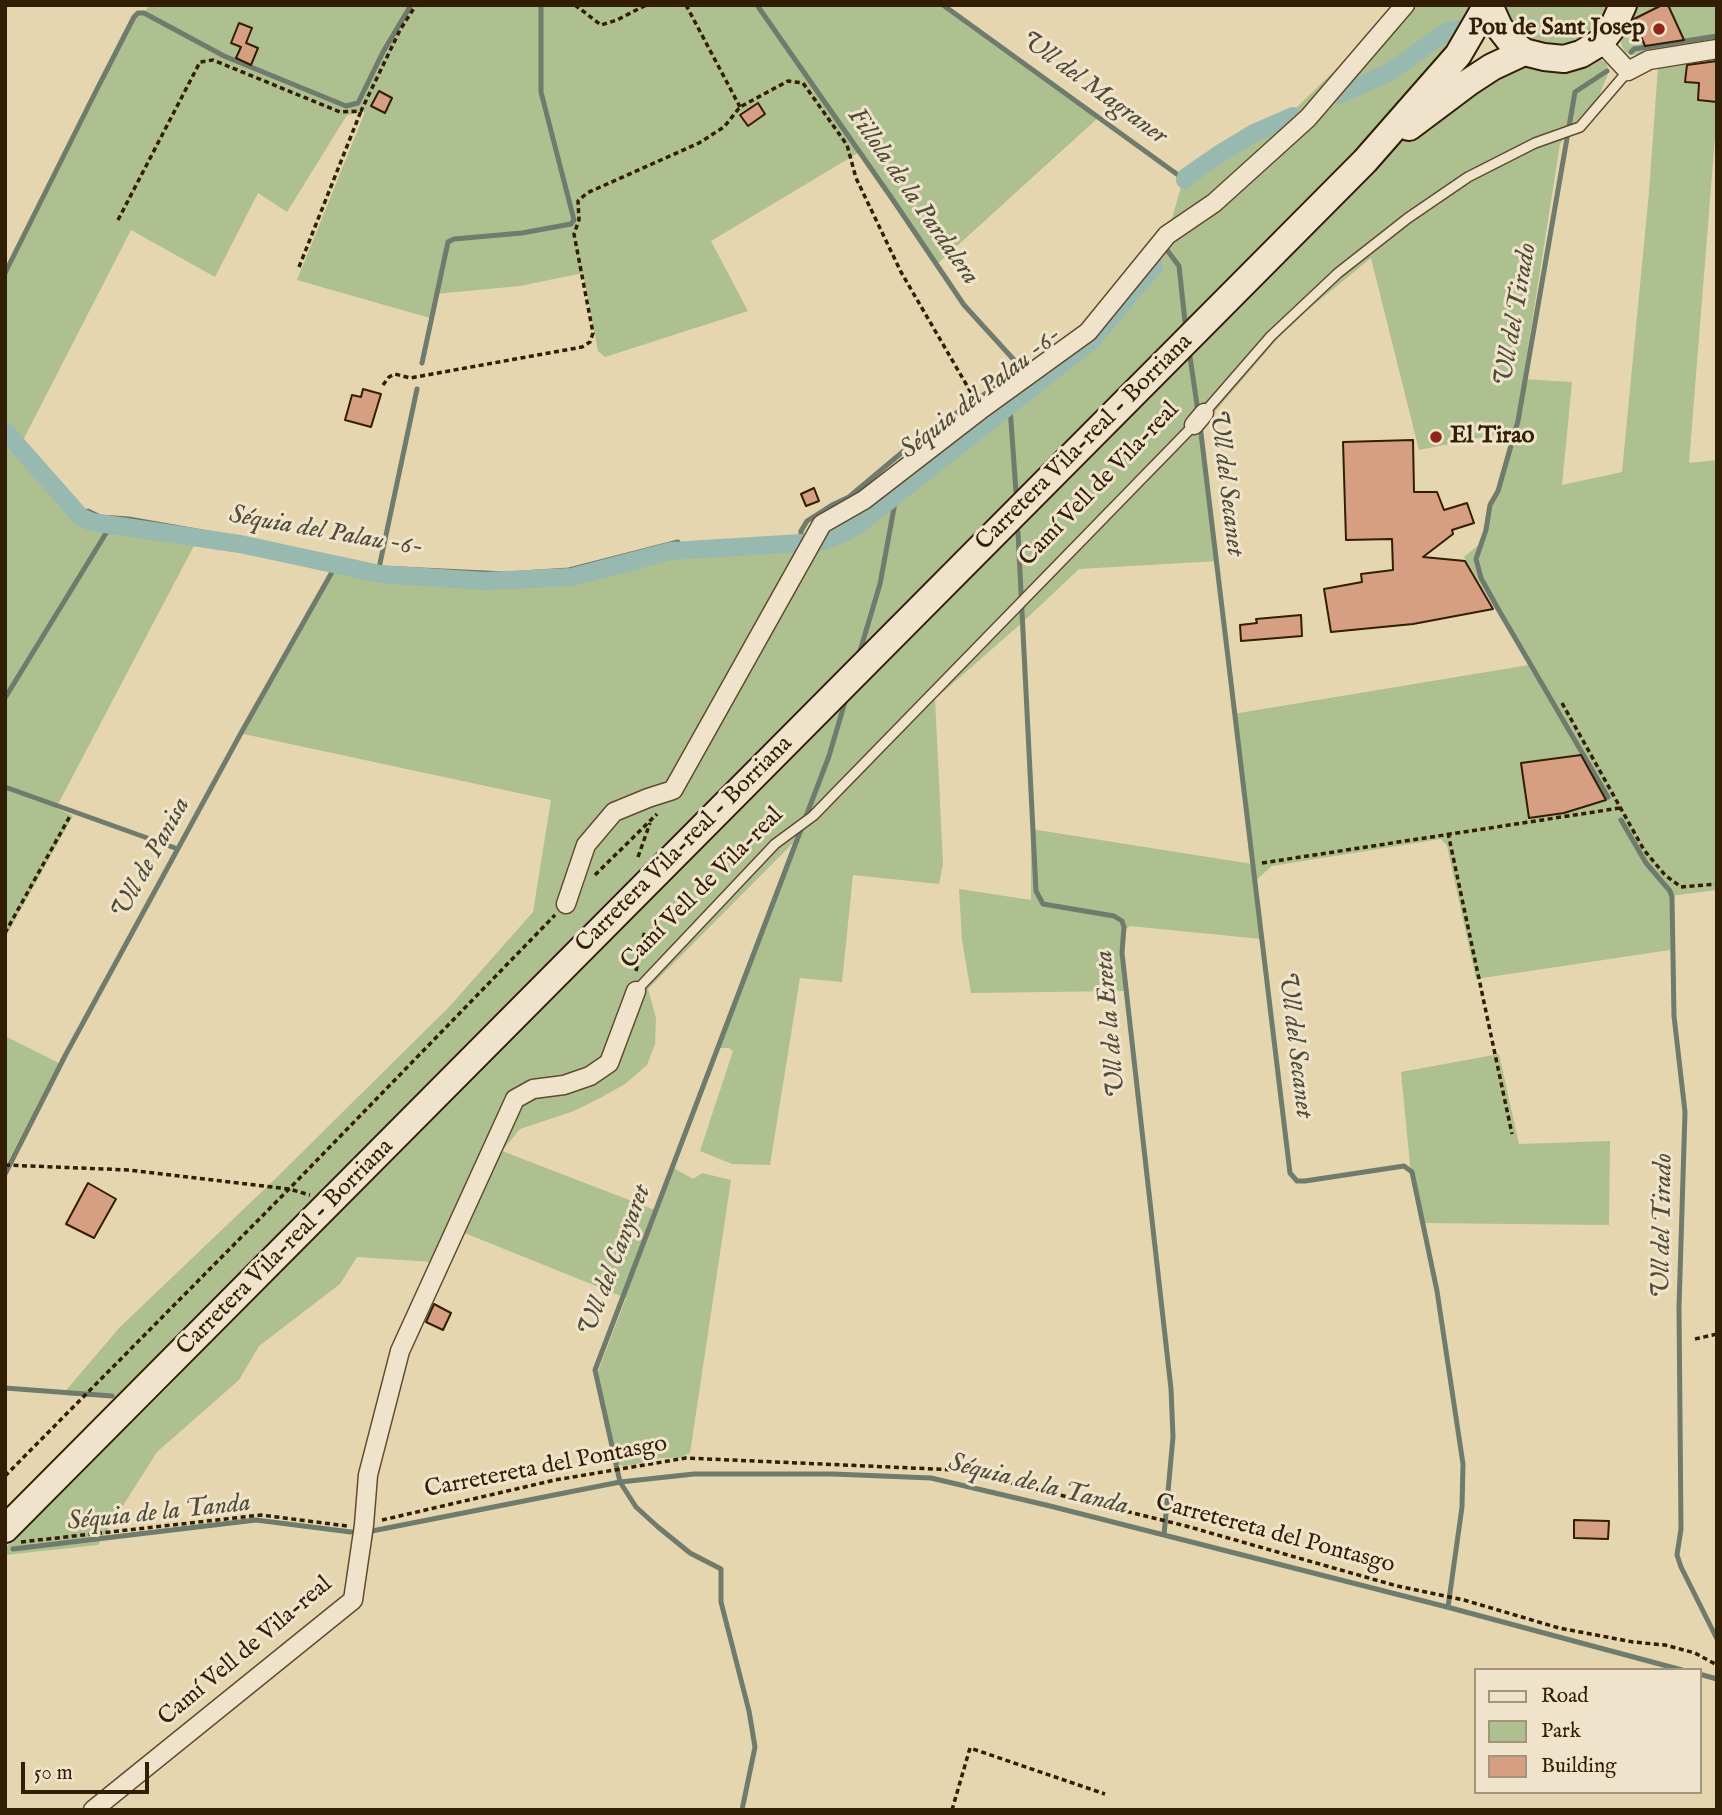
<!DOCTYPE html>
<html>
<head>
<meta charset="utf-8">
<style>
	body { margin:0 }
	#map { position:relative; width:1722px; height:1815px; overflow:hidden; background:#e6d6af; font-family:"IM FELL English",serif }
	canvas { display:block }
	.frame { position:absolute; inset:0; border:7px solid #321d05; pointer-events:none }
	.legend { position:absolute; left:1474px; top:1668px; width:228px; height:126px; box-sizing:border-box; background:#efe4cb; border:2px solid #a3947c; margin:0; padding:9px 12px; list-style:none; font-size:21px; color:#321d05 }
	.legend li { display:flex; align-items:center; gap:14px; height:35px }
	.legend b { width:35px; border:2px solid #a3947c }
	.scale { position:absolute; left:21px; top:1762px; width:128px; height:32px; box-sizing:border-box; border:4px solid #321d05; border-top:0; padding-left:9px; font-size:21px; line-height:24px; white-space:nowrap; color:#321d05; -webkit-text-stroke:5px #efe4cb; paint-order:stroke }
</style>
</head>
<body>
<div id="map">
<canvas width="1722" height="1815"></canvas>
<div class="frame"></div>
<ul class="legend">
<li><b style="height:9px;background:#efe4cb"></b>Road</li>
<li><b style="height:19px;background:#aebf90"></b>Park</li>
<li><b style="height:19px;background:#d79f82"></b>Building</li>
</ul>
<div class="scale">50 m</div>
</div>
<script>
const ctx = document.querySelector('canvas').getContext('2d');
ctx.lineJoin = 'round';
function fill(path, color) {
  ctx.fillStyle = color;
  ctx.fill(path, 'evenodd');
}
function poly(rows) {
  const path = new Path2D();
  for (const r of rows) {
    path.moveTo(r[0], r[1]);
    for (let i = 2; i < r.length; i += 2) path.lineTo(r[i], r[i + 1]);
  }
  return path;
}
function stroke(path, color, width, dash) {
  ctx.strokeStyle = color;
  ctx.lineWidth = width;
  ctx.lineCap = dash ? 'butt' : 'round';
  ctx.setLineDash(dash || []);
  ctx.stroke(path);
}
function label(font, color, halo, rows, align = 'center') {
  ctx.font = font + ' "IM FELL English",serif';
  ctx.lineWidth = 6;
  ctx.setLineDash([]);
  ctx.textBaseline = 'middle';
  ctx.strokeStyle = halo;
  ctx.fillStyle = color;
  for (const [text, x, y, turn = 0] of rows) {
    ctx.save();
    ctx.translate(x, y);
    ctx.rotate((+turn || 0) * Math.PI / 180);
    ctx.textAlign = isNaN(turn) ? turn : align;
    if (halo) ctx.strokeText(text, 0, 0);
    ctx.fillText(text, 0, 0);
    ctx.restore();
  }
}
fill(poly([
	[149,5,946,5,1100,116,935,266,858,153,711,241,748,311,605,357,598,351,583,273,520,286,435,294,430,318,297,280,365,112,347,115,287,212,258,193,215,277,131,230,18,450,79,518,92,524,197,540,56,808,73,816,5,938,5,277,134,18,138,14,144,14],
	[1391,5,1476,5,1468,27,1387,125,116,1398,62,1395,120,1327,272,1182,449,1007,533,912,551,800,239,733,334,566,383,576,470,583,571,579,672,553,801,545,843,531,895,495,1091,340,1162,254,1184,176,1252,130,1291,113,1370,36],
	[1504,5,1610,5,1594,33,1568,46,1553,47,1532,41,1520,32,1507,15],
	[1635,5,1717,5,1717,112,1689,463,1717,460,1717,890,1670,896,1670,950,1476,979,1447,846,1441,839,1272,866,1254,882,1261,939,1130,926,1122,932,1120,954,1124,991,971,993,962,940,959,889,1031,900,1031,829,1252,864,1233,714,1529,665,1464,557,1481,543,1488,505,1497,491,1514,431,1419,450,1371,258,1310,308,1278,338,1201,428,1218,561,1079,569,1024,621,935,699,943,864,939,884,853,875,842,982,800,978,770,1165,732,1164,700,1151,733,1051,729,1048,717,1048,793,843,648,989,656,1018,655,1044,647,1065,625,1084,602,1097,574,1111,520,1129,502,1151,655,1210,672,1167,693,1179,702,1173,731,1180,690,1453,679,1458,659,1458,637,1464,624,1466,617,1464,597,1374,626,1298,447,1226,432,1262,357,1257,340,1284,259,1346,239,1380,157,1452,98,1545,5,1555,5,1548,20,1533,167,1388,247,1304,1374,166,1412,132,1507,66,1599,58,1607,64,1608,74,1597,101,1581,116,1560,144,1523,379,1572,382,1562,485,1622,472,1649,192,1659,53,1630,55,1625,52,1622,46,1620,38,1630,22],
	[5,1036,59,1063,5,1167],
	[1499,1054,1519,1144,1610,1141,1609,1225,1420,1223,1411,1175,1401,1072]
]), '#aebf90');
stroke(poly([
	[757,5,893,200,964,305,1015,361,1017,367,1014,373,982,396],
	[943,5,1185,180],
	[1631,52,1634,49,1717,36],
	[1607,71,1575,92,1518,421,1498,491,1490,505,1486,530,1476,559,1481,578,1497,607,1608,797],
	[1167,250,1179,266,1185,322],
	[5,273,94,95,134,17,138,13,144,13,224,56,346,106,358,103,383,52,411,5],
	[1190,357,1198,412],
	[422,363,448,242,454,239,522,233,571,224,574,220,541,92,541,5],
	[1010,407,1016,492],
	[1200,425,1290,1173,1297,1181,1305,1181,1404,1166,1412,1172,1437,1291,1463,1464,1462,1507,1448,1607],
	[81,517,88,511,100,517,129,519,236,538,379,568,507,574,569,570,678,542],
	[1018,532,1036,891,1043,904,1114,916,1122,921,1124,927,1122,953,1171,1389,1173,1437,1164,1535],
	[801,543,801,531,807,521,832,505,849,497,918,439,965,407],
	[379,568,417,389],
	[860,651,880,584,896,497],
	[5,698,111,525],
	[5,787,178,849],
	[1621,820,1646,863,1670,891,1672,897,1674,1016,1685,1112,1679,1307,1681,1529,1677,1555,1681,1567,1717,1639],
	[5,1174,66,1054,241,733,336,565],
	[5,1388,112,1396],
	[372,1531,620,1482,694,1474,833,1474,931,1478,1050,1506,1447,1607,1682,1670],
	[13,1549,256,1520,351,1532],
	[1699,1674,1717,1679],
	[742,1810,755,1747,749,1711,721,1602,721,1569,690,1553,658,1527,636,1507,620,1482,595,1370,829,756,845,702]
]), '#6f7b6c', 5);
stroke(poly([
	[1339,95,1390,72,1447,31,1459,29],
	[1185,180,1186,177,1221,153,1254,133,1293,116],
	[5,431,81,517,92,522,240,544,380,574,485,581,572,577,671,551,801,543],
	[823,541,844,533,861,523,1091,341,1154,266]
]), '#97b9b0', 18);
const building = poly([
	[1662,5,1668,5,1684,40,1645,46,1634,19,1662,5],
	[239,23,252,28,246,43,258,48,251,65,236,58,241,47,231,43,239,23],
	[1717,61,1717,102,1698,100,1699,83,1685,82,1687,65,1717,61],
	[379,91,392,98,385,113,371,106,379,91],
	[758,103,765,114,748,126,740,115,758,103],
	[363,389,381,394,371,427,345,420,352,395,361,397,363,389],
	[1413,440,1414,492,1437,492,1444,510,1467,503,1474,523,1452,530,1453,534,1423,557,1465,561,1493,609,1413,624,1331,632,1324,589,1362,582,1361,574,1393,570,1392,539,1346,540,1343,442,1413,440],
	[814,488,819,501,806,506,801,494,814,488],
	[1301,615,1302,636,1241,641,1240,625,1257,623,1256,619,1301,615],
	[1581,755,1606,800,1564,813,1529,818,1521,763,1581,755],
	[88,1183,116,1199,94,1238,66,1224,88,1183],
	[434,1304,451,1313,443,1330,426,1322,434,1304],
	[1574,1520,1609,1521,1608,1539,1574,1538,1574,1520]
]);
fill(building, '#d79f82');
stroke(building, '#321d05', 2);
const lane = poly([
	[1204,413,1271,336,1338,273,1408,218,1468,177,1535,143,1580,127,1628,71],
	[636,991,775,844,813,816,1194,425]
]);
const street = poly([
	[1601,42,1628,71,1649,60,1717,49],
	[1194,425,1204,413],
	[566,904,586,845,614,812,648,798,673,790,822,524,864,500,983,408,1088,332,1167,235,1214,203,1308,118,1405,5],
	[93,1810,353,1600,364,1525,368,1475,400,1351,515,1099,533,1089,564,1085,590,1076,609,1063,636,991]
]);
const secondary = poly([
	[1489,5,1499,27,1510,41,1524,52,1544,57,1564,59,1581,54,1601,42,1614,25,1623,5],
	[1409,127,1469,82,1492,67,1524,52],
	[5,1529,1365,161,1458,55,1487,5]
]);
stroke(lane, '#5f4b30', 12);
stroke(street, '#5f4b30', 21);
stroke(secondary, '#321d05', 30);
stroke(poly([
	[575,5,601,25,617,20,646,5],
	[686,5,740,107],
	[118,220,200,62,213,60,340,112,361,111,400,30,416,5],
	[299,267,361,111],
	[383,385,389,377,395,374,410,378,582,347,590,342,593,333,574,234,579,220,578,201,587,193,699,143,724,127,740,107,788,81,803,83,847,145,856,178,901,272,973,396],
	[1562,703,1644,850,1665,875,1681,887,1717,884],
	[1448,833,1512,1134],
	[638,857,650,823],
	[1262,863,1620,808],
	[595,875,657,814],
	[5,933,70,816],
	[636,971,645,930],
	[5,1165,129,1170,289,1189,310,1195],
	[1695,1339,1717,1334],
	[5,1476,289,1189,555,915],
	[382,1520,555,1480,686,1458,958,1470,1186,1526,1397,1586,1464,1600,1559,1628,1633,1642,1665,1645,1695,1653,1717,1665],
	[21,1542,261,1515,347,1526],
	[952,1810,970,1748,1105,1794]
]), '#321d05', 3.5, [5, 3.5]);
stroke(lane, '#efe4cb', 9);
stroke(street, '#efe4cb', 18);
stroke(secondary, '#efe4cb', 26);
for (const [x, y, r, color] of [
	[1659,29,7,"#8f2418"],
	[1436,437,7,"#8f2418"]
]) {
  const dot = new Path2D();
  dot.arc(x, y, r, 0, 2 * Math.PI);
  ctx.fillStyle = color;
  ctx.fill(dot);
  stroke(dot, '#efe4cb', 2.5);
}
label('bold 24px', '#321d05', '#efe4cb', [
	["Pou de Sant Josep",1645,29],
	["El Tirao",1450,437,"left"]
], 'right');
label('24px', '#321d05', '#efe4cb', [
	["Carretera Vila-real - Borriana",1085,443,-45],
	["Camí Vell de Vila-real",1100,485,-46],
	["Carretera Vila-real - Borriana",685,845,-45],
	["Camí Vell de Vila-real",703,889,-45],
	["Carretera Vila-real - Borriana",286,1248,-45],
	["Carretereta del Pontasgo",546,1468,-11],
	["Carretereta del Pontasgo",1275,1535,15],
	["Camí Vell de Vila-real",246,1652,-40]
]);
label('italic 26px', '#504c38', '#efe4cb', [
	["Ull del Magraner",1093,89,36],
	["Fillola de la Pardalera",912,197,55],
	["Ull del Tirado",1517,315,-80],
	["Séquia del Palau -6-",982,394,-38],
	["Ull del Secanet",1225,483,83],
	["Séquia del Palau -6-",326,533,10],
	["Ull de Panisa",152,859,-61],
	["Ull de la Ereta",1112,1024,-95],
	["Ull del Secanet",1294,1045,83],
	["Ull del Tirado",1664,1226,-89],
	["Ull del Canyaret",616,1261,-69],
	["Séquia de la Tanda",1038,1486,14],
	["Séquia de la Tanda",159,1514,-6]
]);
</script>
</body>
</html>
